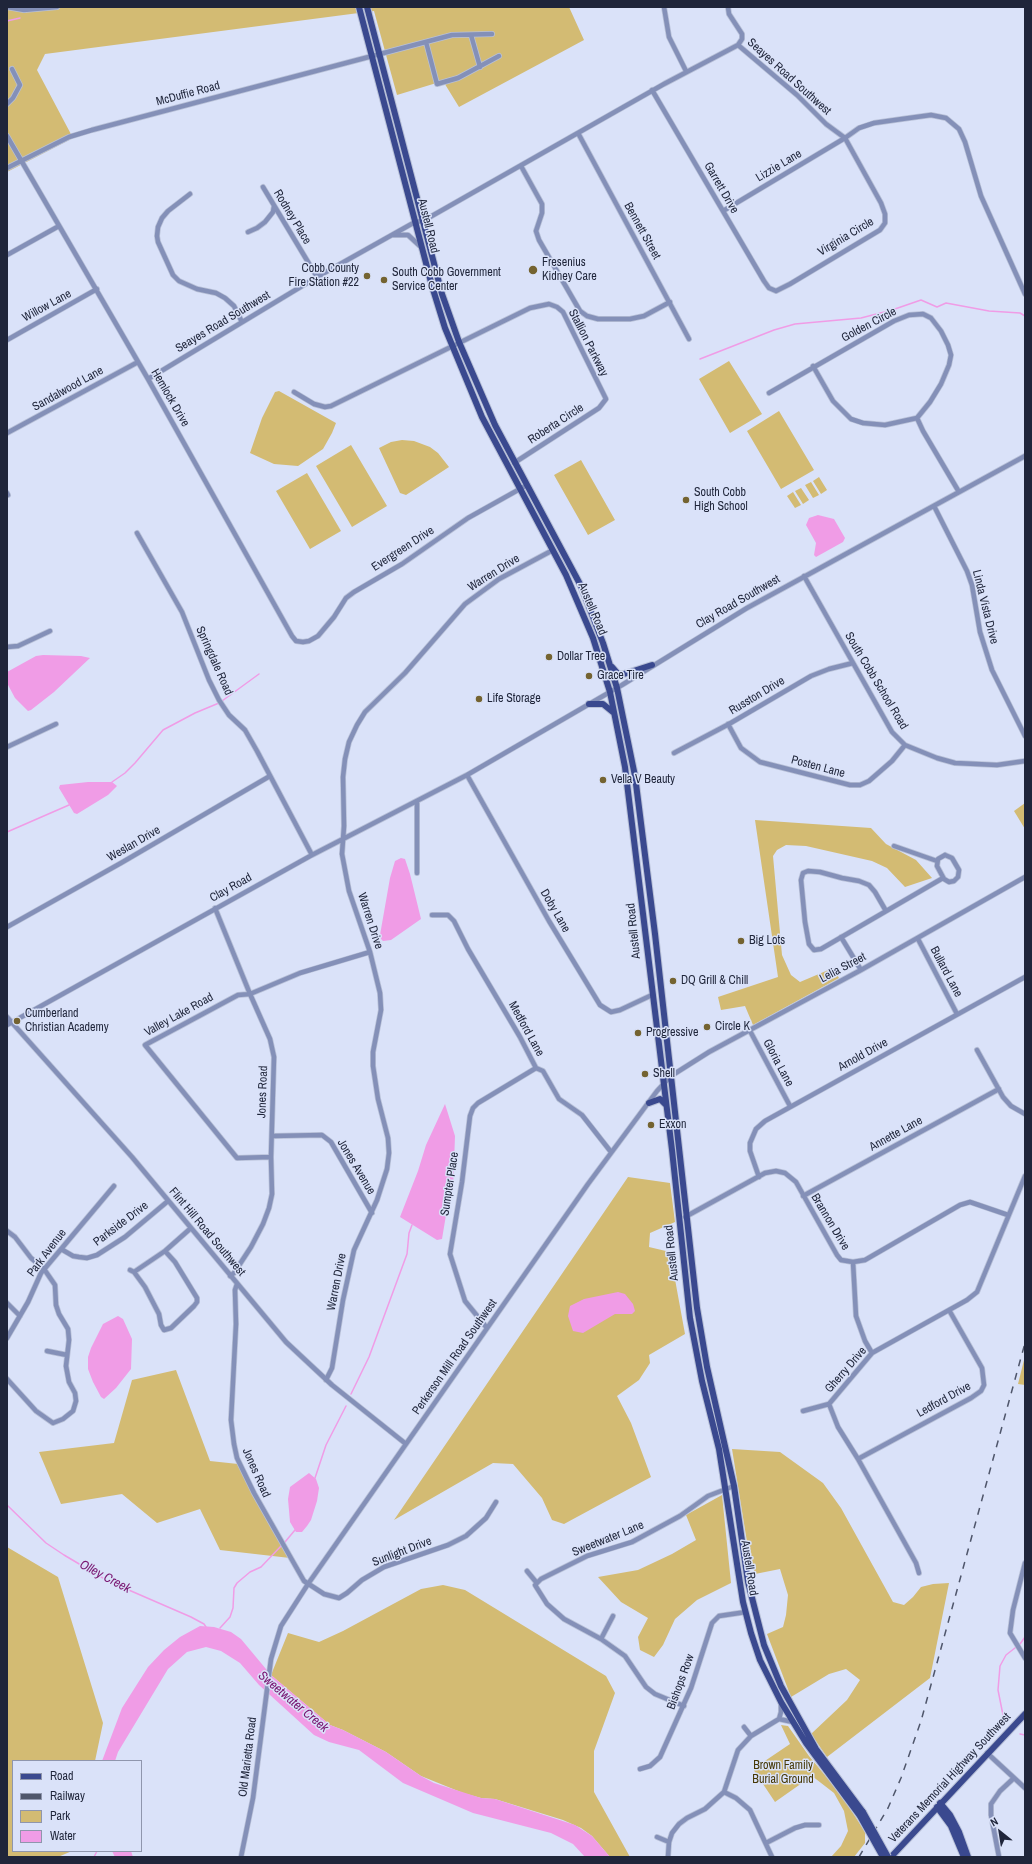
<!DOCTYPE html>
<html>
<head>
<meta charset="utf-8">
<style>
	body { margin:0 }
	#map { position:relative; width:1032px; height:1864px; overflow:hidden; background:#dae2f9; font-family:"Archivo Narrow",sans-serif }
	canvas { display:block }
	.frame { position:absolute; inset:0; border:8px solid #1f253a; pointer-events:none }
	.legend { position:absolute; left:12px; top:1760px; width:130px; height:92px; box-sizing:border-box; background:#dae2f9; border:1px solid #8f96ad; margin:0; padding:5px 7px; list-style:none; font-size:12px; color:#1f253a }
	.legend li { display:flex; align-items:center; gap:8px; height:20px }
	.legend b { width:20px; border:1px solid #8f96ad }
	.north { position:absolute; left:980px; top:1812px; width:40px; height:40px; -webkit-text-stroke:3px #dae2f9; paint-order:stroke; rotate:330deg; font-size:11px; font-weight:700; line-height:16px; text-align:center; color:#1f253a }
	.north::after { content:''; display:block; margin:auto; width:14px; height:18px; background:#1f253a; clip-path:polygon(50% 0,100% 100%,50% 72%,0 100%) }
</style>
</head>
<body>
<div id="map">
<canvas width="1032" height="1864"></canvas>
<div class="frame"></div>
<ul class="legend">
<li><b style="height:5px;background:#3a498f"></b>Road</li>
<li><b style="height:5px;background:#4f566b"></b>Railway</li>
<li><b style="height:11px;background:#d3bb73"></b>Park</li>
<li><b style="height:11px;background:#f09ce6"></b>Water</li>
</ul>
<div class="north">N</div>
</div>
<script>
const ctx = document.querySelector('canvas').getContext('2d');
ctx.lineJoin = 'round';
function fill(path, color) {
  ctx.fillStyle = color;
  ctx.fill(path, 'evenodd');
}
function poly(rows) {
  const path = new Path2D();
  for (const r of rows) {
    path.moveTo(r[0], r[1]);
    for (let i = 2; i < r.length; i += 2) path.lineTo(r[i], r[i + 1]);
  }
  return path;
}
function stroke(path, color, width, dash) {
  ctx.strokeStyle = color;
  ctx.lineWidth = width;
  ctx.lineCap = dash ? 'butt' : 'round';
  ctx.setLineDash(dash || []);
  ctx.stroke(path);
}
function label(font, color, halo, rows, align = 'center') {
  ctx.font = font + ' "Archivo Narrow",sans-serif';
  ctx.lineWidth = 3;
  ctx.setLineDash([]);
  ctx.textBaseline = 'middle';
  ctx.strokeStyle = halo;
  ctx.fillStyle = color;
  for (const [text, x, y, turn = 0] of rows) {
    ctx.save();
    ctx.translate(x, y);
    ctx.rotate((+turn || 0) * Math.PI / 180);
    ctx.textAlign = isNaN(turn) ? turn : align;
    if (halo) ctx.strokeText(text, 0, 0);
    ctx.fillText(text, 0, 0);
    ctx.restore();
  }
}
fill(poly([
	[7,7,569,7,584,40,459,107,443,81,397,95,374,11,45,54,37,70,73,138,7,172],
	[729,361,762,414,730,433,699,379],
	[279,391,336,423,332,433,323,449,298,466,274,464,250,453,262,418,275,392],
	[779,411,814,470,781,489,747,431],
	[402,440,414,441,430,447,438,453,449,467,406,495,400,493,379,448,391,442],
	[351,445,387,506,352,527,316,466],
	[581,460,615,520,588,535,554,475],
	[307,473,341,531,310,549,276,491],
	[819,477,827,490,821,494,813,481],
	[811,482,819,495,813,498,805,485],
	[801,488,809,500,803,504,795,491],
	[793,492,801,505,795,508,787,496],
	[1025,803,1025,829,1014,811],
	[755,820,871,828,886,844,916,860,932,878,905,887,887,868,872,861,806,846,786,845,777,850,773,856,782,955,791,975,800,982,833,968,839,978,753,1025,745,1006,721,1010,718,997,778,977],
	[628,1177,670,1183,675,1222,650,1233,649,1247,670,1252,685,1334,649,1355,650,1363,639,1380,617,1396,631,1423,651,1477,564,1524,552,1520,542,1498,513,1464,493,1463,394,1520],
	[1025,1356,1025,1385,1018,1384],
	[176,1370,210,1461,238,1464,290,1558,220,1550,200,1509,157,1523,122,1494,61,1504,39,1452,114,1443,132,1380],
	[732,1449,780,1452,823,1483,841,1508,893,1602,904,1605,913,1597,921,1587,933,1584,949,1583,930,1678,827,1757,811,1734,847,1700,860,1680,846,1669,829,1674,791,1697,767,1634,783,1627,786,1615,788,1595,780,1569,755,1574,748,1548],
	[722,1495,731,1583,697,1600,675,1619,663,1645,654,1657,640,1650,638,1637,648,1618,621,1602,598,1577,638,1570,672,1554,696,1540,686,1515],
	[7,1547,58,1577,103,1723,95,1761,13,1761,13,1851,72,1851,58,1857,7,1857],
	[443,1585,465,1590,606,1676,615,1693,594,1751,594,1792,630,1857,610,1857,592,1836,581,1828,563,1820,495,1799,481,1798,463,1793,421,1776,386,1752,343,1730,330,1725,271,1675,288,1633,319,1642,343,1631,421,1589],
	[781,1725,788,1726,809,1756,842,1796,865,1832,865,1843,854,1857,831,1857,841,1846,848,1831,844,1811,834,1793,812,1776,775,1802,753,1769,790,1744]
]), '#d3bb73');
fill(poly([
	[818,515,834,519,845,538,843,542,816,557,814,555,816,543,806,525,809,518],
	[43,655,81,656,90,658,54,692,31,710,28,711,15,698,7,683,7,672,36,656],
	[88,782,112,782,117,786,108,795,77,814,74,813,59,788,60,785],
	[401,858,405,859,410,874,421,919,391,940,383,941,381,939,380,935,390,878,395,861],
	[445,1104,455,1136,453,1191,447,1200,447,1209,442,1239,437,1240,400,1217,418,1171,426,1145],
	[618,1292,625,1294,633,1304,635,1311,632,1314,615,1314,583,1333,573,1331,568,1316,570,1306,584,1299],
	[118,1316,123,1319,132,1339,131,1369,116,1388,104,1399,101,1397,93,1382,88,1369,88,1357,91,1348,103,1324],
	[309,1473,316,1479,319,1488,317,1501,311,1520,307,1526,302,1532,296,1532,290,1522,288,1499,290,1487],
	[200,1626,214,1627,231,1632,241,1639,271,1675,330,1725,343,1730,386,1752,421,1776,434,1783,481,1798,495,1799,575,1825,592,1836,610,1857,585,1857,573,1844,551,1833,473,1813,403,1783,359,1750,329,1742,314,1735,259,1685,240,1663,221,1651,206,1647,187,1652,168,1669,118,1752,115,1761,102,1761,122,1708,148,1667,164,1650,180,1637],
	[112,1851,131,1851,133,1857,115,1857]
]), '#f09ce6');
stroke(poly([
	[7,21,20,18],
	[700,359,774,330,795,324,861,318,892,310,921,300,937,307,946,303,989,311,1020,313,1025,316],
	[222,701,259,674],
	[112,782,125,773,135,763,163,730,195,713,219,703],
	[7,832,69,805],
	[351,1394,369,1357,407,1254,409,1233,412,1225],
	[315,1478,326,1445,346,1406],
	[7,1505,46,1543,64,1555,108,1581,191,1617,204,1624,206,1627],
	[285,1542,295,1530],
	[220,1628,230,1617,233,1608,234,1588,237,1583,250,1572,261,1567,282,1545],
	[1004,1720,998,1690,1000,1666,1006,1655,1020,1644,1025,1637],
	[1020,1734,1025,1735],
	[94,1857,97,1851]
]), '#f09ce6', 1.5);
const minor = poly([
	[7,7,24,10,57,7],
	[664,7,669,37,686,71],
	[728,7,729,14,742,34,742,39,738,45],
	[471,35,480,67],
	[426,42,437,84,458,78,499,56],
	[652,90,764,281,769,288,776,291,790,284,880,230,885,223,885,214,881,203,845,138,826,124,797,95,738,45],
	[7,104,13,98,20,85,12,69],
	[578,133,689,339],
	[7,136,148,379,292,636,296,641,303,642,309,641,318,636,334,617,346,598,354,592,402,564,468,518,527,485],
	[521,166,542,204,542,213,536,231,539,240,580,311,587,316,598,319,630,319,644,316,670,302],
	[7,168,69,137,92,130,452,35,492,34],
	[263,187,317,277],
	[190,194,168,211,162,218,158,227,157,236,158,242,173,275,179,281,197,289,216,293,225,298,234,306,242,322],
	[723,211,845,138,859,128,874,123,902,119,931,115,946,118,959,129,965,142,981,196,1025,294],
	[248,232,257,228,265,222,273,212,274,206],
	[393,235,408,235,421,247],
	[7,255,59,226],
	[7,340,97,289],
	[813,366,833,401,851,419,863,423,885,425,917,418],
	[148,379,317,277,415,222,423,221,664,84,738,45],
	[294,392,314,404,325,407,331,406,530,308,549,304,557,307,563,312,606,399,599,408,514,463],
	[769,393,894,321,909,315,923,314,931,318,941,331,948,345,951,355,949,365,941,384,930,402,917,418],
	[917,418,923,431,959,492],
	[7,433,138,362],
	[7,493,8,495],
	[934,506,967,571,972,585,980,632,992,670,1025,736],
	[137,533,182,612,209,680,219,700,229,715,245,730,257,751,312,855],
	[804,576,892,732,905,745,937,758,955,763,997,765,1025,761],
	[7,647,18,646,50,631],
	[728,724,741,748,760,762,850,785,860,785,869,781,892,761,905,745],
	[7,747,56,724],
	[674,753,729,724,811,676,829,669,853,663],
	[467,775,549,921,600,1005,611,1012,620,1010,652,995],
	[417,803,417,873],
	[894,846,937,861],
	[945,855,952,858,959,870,958,877,954,881,949,882,944,879,937,866,938,859,945,855],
	[215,908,250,994,270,1039,274,1057,271,1157,272,1194,269,1208,263,1224,251,1247,234,1273,230,1276],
	[886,911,875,892,869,885,859,881,842,878,820,872,808,871,803,873,801,880,805,922,809,944,814,950,821,949,943,878],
	[432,915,448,915,454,921,468,949,520,1037,536,1068,543,1071,559,1099,582,1115,611,1152],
	[7,927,121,863,270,776],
	[841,937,861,970],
	[918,939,957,1014],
	[7,1017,132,1157,286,1342,332,1385,406,1444],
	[7,1025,312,855,467,775,622,685,747,608,1025,456],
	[749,1029,790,1106],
	[977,1050,1003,1097,1011,1106,1025,1114],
	[272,1136,322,1135,331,1142,372,1213],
	[271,1157,237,1158,145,1045,238,995,250,994,300,973,370,952],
	[759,1177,750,1151,750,1143,756,1129,765,1121,1025,977],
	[803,1196,999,1089],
	[685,1217,765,1173,776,1171,785,1173,796,1182,837,1255,841,1260,853,1262,865,1260,960,1205,970,1202,1008,1215],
	[7,1231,15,1237,31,1258,44,1269,55,1285,56,1305,59,1314,68,1329,69,1340,66,1366,69,1382,75,1393,76,1401,73,1411,63,1419,53,1423,36,1411,7,1379],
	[61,1249,73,1256,79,1257,87,1258,97,1255,125,1237,168,1201],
	[853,1262,856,1316,865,1341,872,1353],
	[130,1270,134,1272,165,1251,191,1228],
	[134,1272,145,1287,159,1314,161,1325,164,1330,171,1328,194,1306,197,1302,197,1298,175,1262,165,1251],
	[237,1284,235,1290,236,1324,231,1420,234,1444,237,1458,254,1493,304,1581,324,1594,339,1598,347,1593,362,1580,384,1567,448,1545,466,1536,486,1518,496,1502],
	[7,1303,20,1316],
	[487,1328,465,1301,450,1254,462,1182,470,1116,473,1108,478,1103,536,1068],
	[7,1338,28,1302,41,1273,114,1186],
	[47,1351,67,1355],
	[326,1380,332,1368,343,1300,354,1250,377,1200,387,1169,389,1153,388,1138,378,1099,373,1066,373,1052,381,1010,380,993,370,952,349,891,342,854,344,826,343,777,345,759,349,742,357,725,365,712,405,673,465,604,499,579,553,550],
	[803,1411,829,1404],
	[858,1459,971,1398,981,1391,984,1385,982,1368,949,1310],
	[1025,1563,1013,1610,1010,1633,1025,1658],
	[527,1571,536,1582],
	[919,1573,916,1563,858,1459,838,1427,829,1404,872,1353,967,1300,977,1292,1025,1176],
	[601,1639,613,1616],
	[684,1706,655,1694,646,1687,625,1656,601,1639,564,1619,547,1604,535,1585,541,1579,587,1556,632,1542,680,1516,708,1496,734,1486],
	[779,1719,793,1722],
	[744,1727,751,1736],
	[987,1753,1025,1788],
	[640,1769,650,1766,660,1757,691,1688,712,1623,719,1616,746,1612],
	[724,1792,736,1798,750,1810,772,1857],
	[657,1837,669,1842],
	[766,1843,795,1828,805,1825,819,1825],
	[241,1857,253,1798,271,1659,281,1626,308,1584,588,1184,657,1091,671,1076,709,1052,861,970,1025,877],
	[668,1857,669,1842,672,1833,679,1824,687,1818,705,1809,724,1792,738,1750,751,1736,779,1719,781,1712,781,1703],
	[999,1857,991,1815,991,1804,1000,1791,1014,1778]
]);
const major = poly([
	[359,7,432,286,445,328,482,417,566,575,593,638,610,692,625,767,672,1150,690,1318,702,1381,719,1449,743,1602,751,1633,760,1660,781,1702,806,1743,860,1816],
	[367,7,442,294,459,342,495,425,581,586,603,643,617,688,635,776,655,934,697,1308,707,1367,734,1486,748,1582,764,1645,781,1686,816,1749,863,1812],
	[612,667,618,674,624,674,652,665],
	[589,704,603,704,614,713],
	[649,1103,660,1099,666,1105],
	[940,1803,950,1815,959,1832,968,1857],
	[937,1807,951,1826,964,1857],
	[891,1857,1025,1714]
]);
stroke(minor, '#b8c0d7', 6);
stroke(major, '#b8c0d7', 8);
stroke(minor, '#8490b8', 4.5);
stroke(major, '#3a498f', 6);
stroke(poly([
	[859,1857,888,1808,901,1778,921,1721,1025,1343]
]), '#4f566b', 1.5, [7, 7]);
const majorBridge = poly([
	[863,1812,888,1857],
	[860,1816,883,1857]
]);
stroke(majorBridge, '#b8c0d7', 8, []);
stroke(majorBridge, '#3a498f', 6);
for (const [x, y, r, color] of [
	[533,270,5,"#746331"],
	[367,276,4,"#746331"],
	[384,280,4,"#746331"],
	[686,500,4,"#746331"],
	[549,657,4,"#746331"],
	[589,676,4,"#746331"],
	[479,699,4,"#746331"],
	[603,780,4,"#746331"],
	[741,941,4,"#746331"],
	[673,981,4,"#746331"],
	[17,1021,4,"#746331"],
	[707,1027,4,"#746331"],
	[638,1033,4,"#746331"],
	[645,1074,4,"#746331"],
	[651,1125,4,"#746331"]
]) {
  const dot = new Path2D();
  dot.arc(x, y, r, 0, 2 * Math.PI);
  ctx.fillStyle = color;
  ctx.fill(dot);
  stroke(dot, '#dae2f9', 1.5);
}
label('12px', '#1f253a', '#dae2f9', [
	["Seayes Road Southwest",789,77,42],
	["McDuffie Road",188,94,-15],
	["Lizzie Lane",779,166,-31],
	["Garrett Drive",721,188,60],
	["Rodney Place",292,217,59],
	["Austell Road",428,226,76],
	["Bennett Street",642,231,61],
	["Virginia Circle",846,237,-31],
	["Willow Lane",47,306,-29],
	["Seayes Road Southwest",223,322,-31],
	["Golden Circle",869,325,-28],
	["Stallion Parkway",588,343,63],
	["Sandalwood Lane",68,389,-29],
	["Hemlock Drive",170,398,60],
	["Roberta Circle",556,424,-33],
	["Evergreen Drive",403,549,-33],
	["Warren Drive",494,573,-32],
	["Clay Road Southwest",738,602,-30],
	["Linda Vista Drive",985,607,76],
	["Austell Road",592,609,67],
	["Springdale Road",214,661,66],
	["South Cobb School Road",876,681,59],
	["Russton Drive",757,696,-31],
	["Posten Lane",818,767,15],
	["Weslan Drive",134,844,-30],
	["Clay Road",231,888,-29],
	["Doby Lane",555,911,60],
	["Warren Drive",370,921,72],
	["Austell Road",634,931,-96],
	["Lelia Street",843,968,-28],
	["Bullard Lane",946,972,62],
	["Valley Lake Road",179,1015,-29],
	["Medford Lane",526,1029,61],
	["Arnold Drive",863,1055,-29],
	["Gloria Lane",778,1063,62],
	["Jones Road",263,1092,-88],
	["Annette Lane",896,1134,-29],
	["Jones Avenue",356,1167,59],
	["Sumpter Place",450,1184,-81],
	["Brannon Drive",830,1222,59],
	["Parkside Drive",121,1224,-37],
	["Flint Hill Road Southwest",207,1232,50],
	["Park Avenue",47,1253,-53],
	["Austell Road",672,1253,-96],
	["Warren Drive",337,1282,-79],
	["Perkerson Mill Road Southwest",455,1357,-55],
	["Gherry Drive",846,1370,-49],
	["Ledford Drive",944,1400,-29],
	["Jones Road",256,1473,66],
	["Sweetwater Lane",608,1539,-22],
	["Sunlight Drive",402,1552,-21],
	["Austell Road",749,1568,81],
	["Bishops Row",681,1682,-70],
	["Old Marietta Road",248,1757,-83],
	["Veterans Memorial Highway Southwest",950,1778,-47]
]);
label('12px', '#1f253a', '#dae2f9', [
	["Fresenius",542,263],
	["Kidney Care",542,277],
	["Cobb County",359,269,"right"],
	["Fire Station #22",359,283,"right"],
	["South Cobb Government",392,273],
	["Service Center",392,287],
	["South Cobb",694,493],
	["High School",694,507],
	["Dollar Tree",557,657],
	["Grace Tire",597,676],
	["Life Storage",487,699],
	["Vella V Beauty",611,780],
	["Big Lots",749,941],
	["DQ Grill & Chill",681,981],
	["Cumberland",25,1014],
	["Christian Academy",25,1028],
	["Circle K",715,1027],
	["Progressive",646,1033],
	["Shell",653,1074],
	["Exxon",659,1125]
], 'left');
label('12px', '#453704', '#dae2f9', [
	["Brown Family",783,1766],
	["Burial Ground",783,1780]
]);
label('italic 13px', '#781571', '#dae2f9', [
	["Olley Creek",105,1577,28],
	["Sweetwater Creek",293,1702,40]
]);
</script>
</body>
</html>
